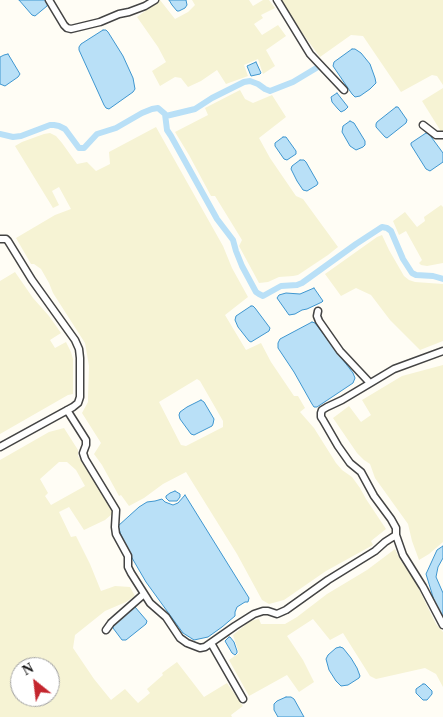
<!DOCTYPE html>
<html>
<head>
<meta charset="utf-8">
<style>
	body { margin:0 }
	#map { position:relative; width:443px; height:717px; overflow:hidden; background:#fffdf5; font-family:"Times New Roman",serif }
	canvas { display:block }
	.north { position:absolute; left:10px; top:657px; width:50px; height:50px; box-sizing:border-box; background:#fff; border:1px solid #a0a0a0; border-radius:50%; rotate:331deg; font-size:14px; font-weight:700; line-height:20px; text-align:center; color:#111 }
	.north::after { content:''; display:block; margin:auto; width:18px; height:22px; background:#c4262e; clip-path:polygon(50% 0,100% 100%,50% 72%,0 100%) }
</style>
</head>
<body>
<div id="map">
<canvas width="443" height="717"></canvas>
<div class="north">N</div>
</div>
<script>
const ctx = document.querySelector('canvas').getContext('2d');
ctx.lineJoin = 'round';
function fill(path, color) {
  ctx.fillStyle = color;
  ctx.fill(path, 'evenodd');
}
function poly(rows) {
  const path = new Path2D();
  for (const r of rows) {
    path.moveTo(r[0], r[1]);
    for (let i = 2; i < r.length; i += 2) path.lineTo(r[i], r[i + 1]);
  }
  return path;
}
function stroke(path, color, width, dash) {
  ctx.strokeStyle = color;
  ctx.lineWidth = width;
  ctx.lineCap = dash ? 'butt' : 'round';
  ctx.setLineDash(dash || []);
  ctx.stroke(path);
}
fill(poly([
	[160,0,175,19,188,12,195,5,192,0,249,0,253,6,263,0,269,0,275,8,261,15,263,18,254,24,262,35,278,25,286,36,266,50,275,66,263,74,258,59,244,65,248,76,226,84,217,70,201,81,188,87,181,78,175,77,160,86,152,71,166,62,158,47,137,17],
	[281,0,443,0,443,85,437,76,432,75,401,92,363,36,351,35,320,57,303,34],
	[443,88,443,132,442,133,422,101],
	[240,90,245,99,253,103,272,95,286,117,259,138,270,158,296,196,303,199,338,247,328,255,298,275,293,276,279,277,268,282,259,283,239,246,242,240,215,196,211,196,189,155,175,132,208,115,205,108],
	[156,127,223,246,232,268,248,297,225,315,246,350,261,343,271,362,294,396,298,396,305,408,300,412,314,428,336,463,342,470,352,477,360,488,366,499,386,529,371,541,373,545,326,571,284,600,269,604,262,600,237,554,186,472,163,484,144,498,129,506,121,495,119,496,102,465,94,454,101,443,82,413,88,402,88,397,89,366,85,343,53,293,49,283,41,269,34,264,31,264,16,238,55,215,71,209,59,187,52,191,59,205,53,208,15,146,22,142,44,134,50,133,56,136,62,143,77,164,87,162,96,171,110,164,109,152],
	[197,379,200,381,223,421,223,427,186,446,181,445,159,402],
	[441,205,443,207,443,263,427,266,421,265,419,263,422,260,406,231,399,235,393,221,405,212,417,227,425,221,424,217],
	[382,235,389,250,404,276,409,280,415,282,443,284,443,341,420,350,390,320,371,295,356,288,341,296,325,274,377,237],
	[15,272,33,298,49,316,61,333,50,340,55,348,66,342,71,352,73,359,73,394,68,395,0,434,0,281],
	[443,365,443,542,429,554,419,560,412,541,408,524,375,478,370,464,364,460,357,453,333,418,349,406,361,422,371,415,362,400,402,376],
	[64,428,78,450,78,456,114,511,112,514,105,520,84,530,69,507,59,512,71,537,76,536,90,564,101,591,115,586,130,587,135,596,126,602,105,611,75,635,73,648,94,679,111,700,125,689,138,703,150,693,147,689,163,675,162,673,177,662,204,697,227,683,243,706,231,715,232,717,0,717,0,460,49,432],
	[59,462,67,462,76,470,85,486,51,505,45,496,48,493,40,479],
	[20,667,50,667,50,697,20,697],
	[395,549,401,561,414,579,436,624,443,632,443,687,436,674,425,668,376,679,370,676,343,633,330,640,313,619,287,636,303,660,314,682,299,692,287,675,249,696,229,660,239,653,233,635,250,621,259,619,261,624,285,624,297,617,327,594,367,570]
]), '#f6f3d4');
const water = poly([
	[19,0,45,0,48,3,47,6,35,16,32,15,19,0],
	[169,0,186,0,187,5,185,8,179,11,177,11,172,5,169,0],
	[103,30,106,30,108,32,123,56,133,78,135,89,133,92,109,109,106,108,104,105,79,50,79,47,81,44,103,30],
	[352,49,355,49,361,53,370,64,375,78,376,83,370,89,360,96,355,97,352,94,333,66,334,62,352,49],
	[8,54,20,74,18,77,5,86,0,84,0,57,4,55,8,54],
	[256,62,261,73,260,74,251,76,247,66,256,62],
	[337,93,348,107,345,110,341,112,338,109,332,102,331,97,337,93],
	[396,107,398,107,407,120,406,123,387,138,385,137,376,127,376,124,377,122,396,107],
	[350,121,354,123,365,141,365,145,363,147,356,150,350,146,342,132,343,126,350,121],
	[426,133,429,134,443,153,443,162,430,171,426,169,411,145,411,143,426,133],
	[283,137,286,137,296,151,296,154,287,160,284,159,275,146,275,143,283,137],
	[300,160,304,160,306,162,318,183,317,185,307,191,303,190,297,181,291,169,292,166,300,160],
	[314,288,323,301,322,302,307,309,302,310,295,314,289,315,277,298,279,295,286,293,300,294,314,288],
	[251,306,253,306,255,308,270,328,269,331,251,342,249,341,238,327,235,320,236,316,251,306],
	[312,322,315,323,340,356,353,373,355,378,353,383,317,407,314,407,312,404,294,372,278,348,278,343,280,339,312,322],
	[201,400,204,402,214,419,213,424,212,426,194,435,191,434,180,419,179,415,180,412,187,407,201,400],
	[175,491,180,494,180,497,177,501,169,501,166,498,166,496,170,493,175,491],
	[185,495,249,598,248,602,245,602,237,607,235,612,235,616,222,627,208,637,194,640,183,633,146,582,128,551,121,535,118,526,139,507,147,502,155,501,162,499,165,502,173,505,178,503,185,495],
	[443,546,443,558,438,567,436,577,443,593,443,619,437,610,426,574,437,550,443,546],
	[135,607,147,621,146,624,126,640,122,640,113,628,114,624,131,610,135,607],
	[229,637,230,637,234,642,237,651,237,653,235,655,232,653,225,641,229,637],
	[340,647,343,648,351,658,357,668,360,676,359,678,348,685,341,686,336,681,329,670,326,659,328,655,336,648,340,647],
	[423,684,425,684,432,691,432,694,427,700,423,700,416,693,416,689,423,684],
	[286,697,291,697,294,699,304,717,278,717,274,710,274,704,277,701,286,697]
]);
fill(water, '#b9e0f7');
stroke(water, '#3f96cf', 1);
stroke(poly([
	[166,116,195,109,212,98,244,82,250,81,258,84,265,89,270,91,293,82,318,67],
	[0,134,13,137,21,136,50,125,54,125,59,126,65,129,79,148,84,148,97,134,116,128,142,113,152,109,158,108,165,114,167,130,171,136,217,219,233,240,236,251,242,266,256,292,259,294,263,296,281,286,297,285,302,283,356,244,382,227,387,228,391,231,403,259,412,273,416,275,433,276,443,279]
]), '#b9e0f7', 6);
const minor = poly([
	[49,0,64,25,67,28,71,29,100,22,119,14,129,12,145,6,155,0],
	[277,0,310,54,344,90],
	[423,125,436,135,443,135],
	[0,239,6,239,8,241,32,280,75,340,79,349,80,358,80,397,78,403,73,407,0,447],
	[318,311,317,316,319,321,340,351,370,383],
	[67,410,86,440,86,445,83,453,85,459,116,510,115,527,116,534,128,556,128,567,131,573,150,603,166,617,180,638,187,643,200,648,205,647,235,626,254,614,263,611,268,611,277,614,286,610,328,580,375,551,385,542,396,535,396,528,391,519,374,496,361,472,350,463,338,446,323,420,321,417,321,413,322,410,327,407,342,400,394,369,443,351],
	[396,535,403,555,423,587,443,625],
	[106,630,111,623,144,594],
	[211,643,243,699]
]);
stroke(minor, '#444', 9);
stroke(minor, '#fff', 6);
</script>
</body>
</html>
